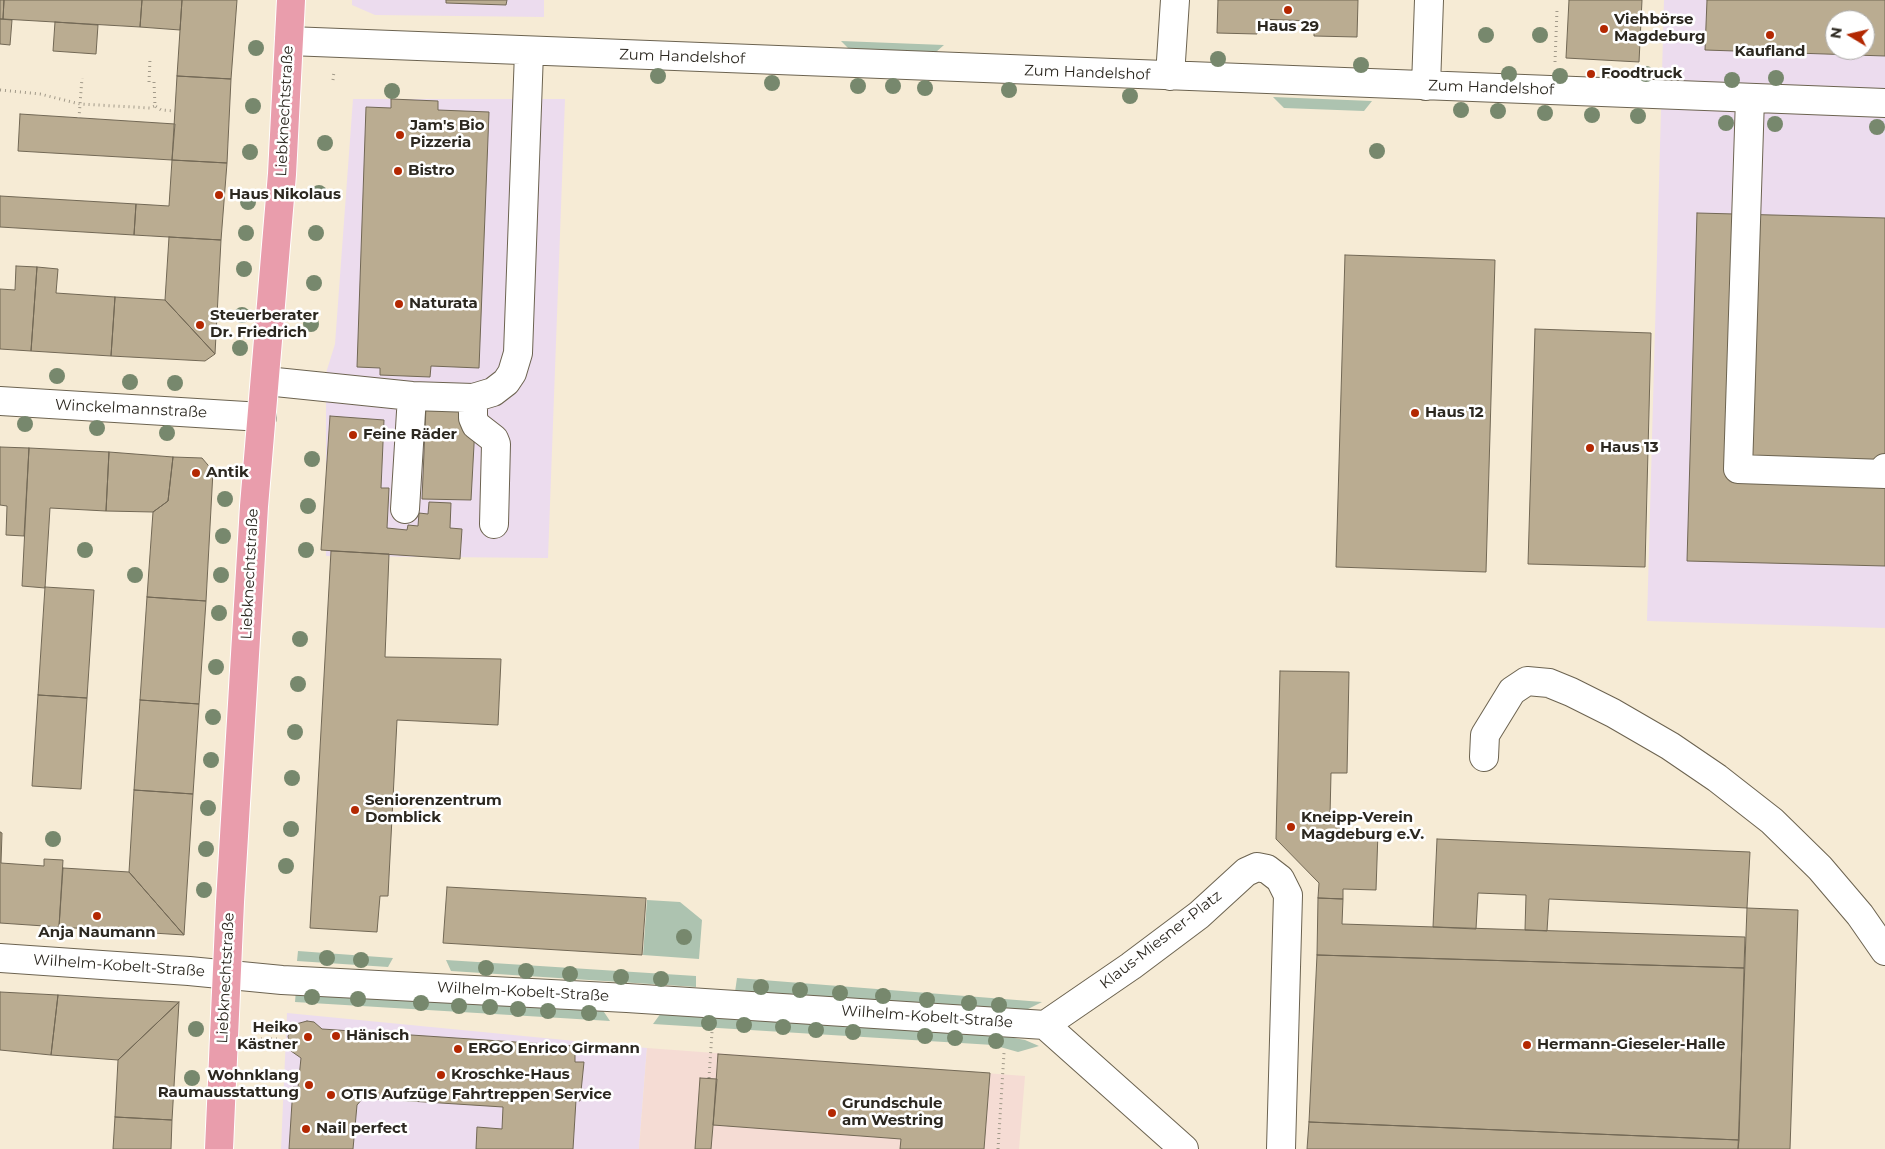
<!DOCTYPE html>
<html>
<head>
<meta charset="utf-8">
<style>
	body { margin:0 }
	#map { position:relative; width:1885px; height:1149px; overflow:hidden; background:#f6ebd5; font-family:Montserrat,sans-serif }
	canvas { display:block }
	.north { position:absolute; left:1825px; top:10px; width:50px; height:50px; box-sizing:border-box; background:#fff; border:1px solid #aba9a6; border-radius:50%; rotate:279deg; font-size:14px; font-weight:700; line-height:20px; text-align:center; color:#2c2820 }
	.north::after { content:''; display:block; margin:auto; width:18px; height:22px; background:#b32802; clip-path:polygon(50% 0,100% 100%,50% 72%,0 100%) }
</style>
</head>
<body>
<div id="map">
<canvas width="1885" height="1149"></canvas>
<div class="north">N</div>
</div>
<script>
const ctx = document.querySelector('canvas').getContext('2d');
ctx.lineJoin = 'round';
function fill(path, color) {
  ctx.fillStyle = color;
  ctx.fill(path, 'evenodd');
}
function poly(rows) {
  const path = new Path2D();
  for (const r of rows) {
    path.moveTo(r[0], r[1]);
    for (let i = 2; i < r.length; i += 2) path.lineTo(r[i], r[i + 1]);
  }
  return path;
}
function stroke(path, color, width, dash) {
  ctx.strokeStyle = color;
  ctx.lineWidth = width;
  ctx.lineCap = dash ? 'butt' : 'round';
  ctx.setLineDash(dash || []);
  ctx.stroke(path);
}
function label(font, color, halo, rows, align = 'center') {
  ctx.font = font + ' Montserrat,sans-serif';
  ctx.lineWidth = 5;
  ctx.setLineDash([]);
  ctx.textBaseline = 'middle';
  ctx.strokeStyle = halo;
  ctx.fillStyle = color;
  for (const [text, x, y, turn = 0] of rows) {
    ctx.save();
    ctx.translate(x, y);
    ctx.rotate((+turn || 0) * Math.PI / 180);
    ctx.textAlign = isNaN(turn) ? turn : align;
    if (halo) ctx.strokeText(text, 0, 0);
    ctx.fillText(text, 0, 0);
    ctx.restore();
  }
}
fill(poly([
	[352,0,544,0,544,17,375,15,352,5],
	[1664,0,1885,0,1885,628,1647,621],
	[1835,20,1865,20,1865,50,1835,50],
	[353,99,565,99,548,558,326,556,326,373,335,344],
	[287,1013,647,1048,639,1149,281,1149]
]), '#ecdcee');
fill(poly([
	[647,1048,1025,1076,1019,1149,639,1149]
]), '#f5dcd4');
fill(poly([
	[841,41,944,45,936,52,849,49],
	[1273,97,1372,101,1364,111,1284,108],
	[647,900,680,902,702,920,699,959,643,955],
	[298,951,393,958,388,967,297,961],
	[446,960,696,976,696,987,451,971],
	[737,978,1042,1002,1026,1010,735,992],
	[296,990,602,1009,610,1021,295,1002],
	[661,1013,1009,1037,1025,1040,1039,1046,1018,1052,993,1045,653,1024]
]), '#adc3b0');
const building = poly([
	[0,0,4,0,3,19,0,19,0,0],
	[4,0,142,0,140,27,3,19,4,0],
	[142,0,182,0,180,30,140,27,142,0],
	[182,0,237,0,231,79,177,76,182,0],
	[446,0,507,0,506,5,446,3,446,0],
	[1218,0,1358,0,1357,37,1314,36,1314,21,1257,19,1257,34,1217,33,1218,0],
	[1569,0,1642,0,1639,62,1566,58,1569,0],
	[1707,0,1885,0,1885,56,1705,50,1707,0],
	[1835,20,1865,20,1865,50,1835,50,1835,20],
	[0,19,12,20,10,45,0,44,0,19],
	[55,22,98,25,96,54,53,51,55,22],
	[177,76,231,79,227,163,172,160,177,76],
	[391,99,438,101,438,110,489,112,479,368,431,366,430,377,380,375,380,368,357,367,366,107,391,108,391,99],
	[20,114,175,124,172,160,18,151,20,114],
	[172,160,227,163,221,240,134,235,136,204,169,206,172,160],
	[0,196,136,204,134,235,0,227,0,196],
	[1697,213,1885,218,1885,566,1687,561,1697,213],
	[169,237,221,240,215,354,165,300,169,237],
	[1345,255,1495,260,1486,572,1336,567,1345,255],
	[16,266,37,267,31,351,0,349,0,289,15,290,16,266],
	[37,267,58,269,56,293,115,297,111,356,31,351,37,267],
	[115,297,165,300,215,354,205,361,111,356,115,297],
	[1535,329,1651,333,1645,567,1528,564,1535,329],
	[426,406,476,408,471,500,422,499,426,406],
	[330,416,384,420,381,488,389,488,387,528,407,530,408,525,418,526,419,513,428,514,429,502,451,503,450,528,462,529,460,559,321,550,330,416],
	[0,447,29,448,24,536,6,535,7,506,0,505,0,447],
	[29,448,109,452,106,511,50,508,45,588,22,586,29,448],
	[109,452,173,457,168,501,153,512,106,511,109,452],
	[173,457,202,458,213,471,206,601,147,597,153,512,168,501,173,457],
	[331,551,389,554,385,657,501,659,498,725,397,720,388,896,380,896,377,932,310,928,331,551],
	[45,587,94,590,87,698,38,695,45,587],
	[147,597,206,601,199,704,140,700,147,597],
	[1280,671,1349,672,1347,773,1331,773,1330,816,1342,831,1378,832,1376,890,1343,889,1343,899,1318,898,1319,883,1276,839,1280,671],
	[38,695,87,698,81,789,32,786,38,695],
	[140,700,199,704,193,794,134,790,140,700],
	[134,790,193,794,184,935,129,872,134,790],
	[0,832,2,833,1,863,44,866,44,859,63,860,59,927,0,923,0,832],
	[1437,839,1750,852,1747,908,1549,899,1547,931,1525,930,1526,895,1478,893,1476,929,1433,927,1437,839],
	[63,868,129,872,184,935,59,927,63,868],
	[447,887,646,898,642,955,443,943,447,887],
	[1318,898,1343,899,1342,924,1745,937,1744,968,1317,955,1318,898],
	[1747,908,1798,910,1790,1149,1738,1149,1747,908],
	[1317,955,1744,968,1739,1140,1309,1122,1317,955],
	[0,992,58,995,51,1055,0,1050,0,992],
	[58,995,105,998,179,1002,118,1060,51,1055,58,995],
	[179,1002,172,1120,115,1117,118,1060,179,1002],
	[307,1021,314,1022,322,1029,575,1046,575,1062,584,1062,580,1101,576,1100,573,1149,476,1149,477,1127,502,1129,503,1107,363,1098,357,1105,353,1149,289,1149,293,1087,298,1087,301,1058,291,1051,288,1036,296,1024,307,1021],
	[718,1054,990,1073,984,1149,900,1149,901,1139,713,1125,718,1054],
	[700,1078,717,1079,711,1149,695,1149,700,1078],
	[115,1117,172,1120,171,1149,113,1149,115,1117],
	[1309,1122,1739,1140,1738,1149,1307,1149,1309,1122]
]);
fill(building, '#baac91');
stroke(building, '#726855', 1);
const minor = poly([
	[289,41,1885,103],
	[1170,76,1175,0],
	[1426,86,1429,0],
	[1750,98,1738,469,1885,474,1885,468],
	[266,381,412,396,473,398,493,392,506,382,512,373,518,353,529,52],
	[473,398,473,418,476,425,494,439,496,444,494,524],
	[0,401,262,417],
	[405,509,412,396],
	[1484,757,1485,735,1512,691,1527,681,1549,683,1571,692,1613,713,1670,746,1717,778,1772,821,1820,868,1860,915,1885,951],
	[0,958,189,971,282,980,627,998,1045,1025],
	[1045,1025,1131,966,1199,915,1246,872,1257,867,1267,869,1280,879,1288,895,1281,1149],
	[1045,1025,1184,1149]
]);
const major = poly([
	[219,1149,230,902,254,506,282,174,291,0]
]);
stroke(minor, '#6c6350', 30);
stroke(major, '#fff', 30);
stroke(poly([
	[1555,62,1557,10],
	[333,80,334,71],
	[149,82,150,59],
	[154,82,155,106,161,110,175,111],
	[0,90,40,94,80,104,150,108,155,106],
	[79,118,82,78],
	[251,1039,278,1039],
	[252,1076,275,1076],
	[709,1078,712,1032],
	[998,1149,1004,1053]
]), '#a19989', 3, [1, 4]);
stroke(minor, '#fff', 28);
stroke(major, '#e99dac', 28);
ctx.fillStyle = '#77886d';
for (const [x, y] of [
	[1486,35],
	[1540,35],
	[256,48],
	[1218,59],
	[1361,65],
	[1509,74],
	[1646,74],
	[658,76],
	[1560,76],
	[1776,78],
	[1732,80],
	[772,83],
	[858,86],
	[893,86],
	[925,88],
	[1009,90],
	[392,91],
	[1130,96],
	[253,106],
	[1461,110],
	[1498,111],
	[1545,113],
	[1592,115],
	[1638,116],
	[1726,123],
	[1775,124],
	[1877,127],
	[325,143],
	[1377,151],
	[250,152],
	[319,193],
	[248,202],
	[246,233],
	[316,233],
	[244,269],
	[314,283],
	[242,315],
	[311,324],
	[240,348],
	[57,376],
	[130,382],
	[175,383],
	[25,424],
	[97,428],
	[167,433],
	[312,459],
	[225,499],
	[308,506],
	[223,536],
	[85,550],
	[306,550],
	[135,575],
	[221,575],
	[219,613],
	[300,639],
	[216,667],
	[298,684],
	[213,717],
	[295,732],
	[211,760],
	[292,778],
	[208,808],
	[291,829],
	[53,839],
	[206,849],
	[286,866],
	[204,890],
	[684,937],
	[327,958],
	[361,960],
	[486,968],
	[526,971],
	[570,974],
	[621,977],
	[661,979],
	[761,987],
	[800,990],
	[840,993],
	[883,996],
	[312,997],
	[358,999],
	[927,1000],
	[421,1003],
	[969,1003],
	[999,1005],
	[459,1006],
	[490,1007],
	[518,1009],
	[548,1011],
	[589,1013],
	[709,1023],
	[744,1025],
	[783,1027],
	[196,1029],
	[816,1030],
	[853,1032],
	[925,1036],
	[955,1038],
	[996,1041],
	[192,1078]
]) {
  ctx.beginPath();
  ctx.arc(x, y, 8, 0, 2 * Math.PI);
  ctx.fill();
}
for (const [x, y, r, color] of [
	[1288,10,5,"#b32802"],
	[1604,29,5,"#b32802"],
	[1770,35,5,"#b32802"],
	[1591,74,5,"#b32802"],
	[400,135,5,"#b32802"],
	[398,171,5,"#b32802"],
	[219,195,5,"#b32802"],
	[399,304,5,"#b32802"],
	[200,325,5,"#b32802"],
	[1415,413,5,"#b32802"],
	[353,435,5,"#b32802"],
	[1590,448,5,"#b32802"],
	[196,473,5,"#b32802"],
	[355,810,5,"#b32802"],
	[1291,827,5,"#b32802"],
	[97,916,5,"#b32802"],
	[336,1036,5,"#b32802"],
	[308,1037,5,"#b32802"],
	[1527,1045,5,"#b32802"],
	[458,1049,5,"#b32802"],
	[441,1075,5,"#b32802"],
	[309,1085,5,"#b32802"],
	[331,1095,5,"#b32802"],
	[832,1113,5,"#b32802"],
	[306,1129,5,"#b32802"]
]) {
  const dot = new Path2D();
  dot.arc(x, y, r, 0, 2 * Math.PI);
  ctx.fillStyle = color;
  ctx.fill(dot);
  stroke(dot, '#fff', 2);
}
label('bold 15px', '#2c2820', '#fff', [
	["Viehbörse",1614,20],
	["Magdeburg",1614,37],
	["Haus 29",1288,27,"center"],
	["Kaufland",1770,52,"center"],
	["Foodtruck",1601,74],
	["Jam's Bio",410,126],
	["Pizzeria",410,143],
	["Bistro",408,171],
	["Haus Nikolaus",229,195],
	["Naturata",409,304],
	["Steuerberater",210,316],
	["Dr. Friedrich",210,333],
	["Haus 12",1425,413],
	["Feine Räder",363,435],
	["Haus 13",1600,448],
	["Antik",206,473],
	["Seniorenzentrum",365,801],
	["Domblick",365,818],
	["Kneipp-Verein",1301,818],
	["Magdeburg e.V.",1301,835],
	["Anja Naumann",97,933,"center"],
	["Heiko",298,1028,"right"],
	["Kästner",298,1045,"right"],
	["Hänisch",346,1036],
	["Hermann-Gieseler-Halle",1537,1045],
	["ERGO Enrico Girmann",468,1049],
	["Kroschke-Haus",451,1075],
	["Wohnklang",299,1076,"right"],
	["Raumausstattung",299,1093,"right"],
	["OTIS Aufzüge Fahrtreppen Service",341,1095],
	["Grundschule",842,1104],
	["am Westring",842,1121],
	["Nail perfect",316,1129]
], 'left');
label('15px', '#2c2820', '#fff', [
	["Zum Handelshof",682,57,2],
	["Zum Handelshof",1087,73,2],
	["Zum Handelshof",1491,88,2],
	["Liebknechtstraße",285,111,-87],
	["Winckelmannstraße",131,409,3],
	["Liebknechtstraße",250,574,-87],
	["Klaus-Miesner-Platz",1161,940,-38],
	["Wilhelm-Kobelt-Straße",119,966,4],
	["Liebknechtstraße",226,978,-87],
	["Wilhelm-Kobelt-Straße",523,992,3],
	["Wilhelm-Kobelt-Straße",927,1017,4]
]);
</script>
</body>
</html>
